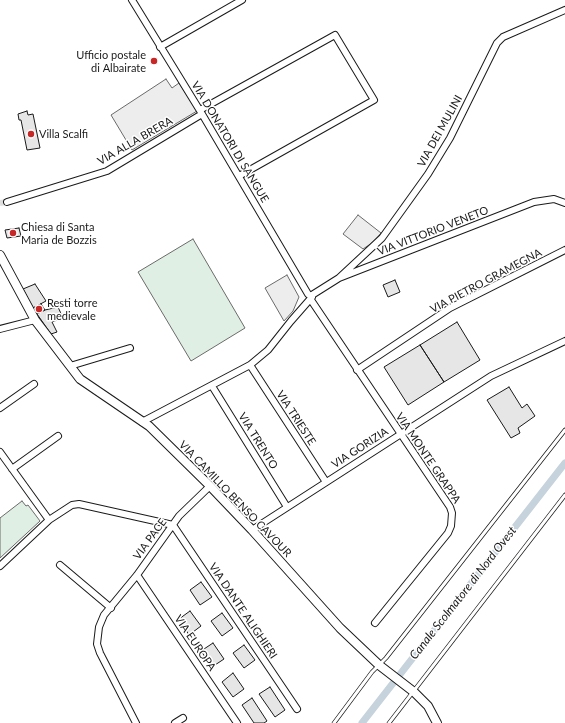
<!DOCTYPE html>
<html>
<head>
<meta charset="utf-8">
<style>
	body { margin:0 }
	canvas { display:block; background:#fff }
</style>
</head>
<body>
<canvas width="565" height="723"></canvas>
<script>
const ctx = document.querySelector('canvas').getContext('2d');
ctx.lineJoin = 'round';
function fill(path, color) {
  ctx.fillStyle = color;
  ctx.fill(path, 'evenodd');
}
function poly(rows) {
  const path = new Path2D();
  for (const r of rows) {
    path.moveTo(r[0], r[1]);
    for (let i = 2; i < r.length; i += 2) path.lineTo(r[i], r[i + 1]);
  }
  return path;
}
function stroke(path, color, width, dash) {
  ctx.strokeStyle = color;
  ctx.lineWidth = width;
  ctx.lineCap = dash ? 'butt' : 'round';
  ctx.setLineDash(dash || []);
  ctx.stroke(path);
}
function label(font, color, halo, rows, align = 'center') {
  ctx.font = font + ' Lato,sans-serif';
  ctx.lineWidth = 3;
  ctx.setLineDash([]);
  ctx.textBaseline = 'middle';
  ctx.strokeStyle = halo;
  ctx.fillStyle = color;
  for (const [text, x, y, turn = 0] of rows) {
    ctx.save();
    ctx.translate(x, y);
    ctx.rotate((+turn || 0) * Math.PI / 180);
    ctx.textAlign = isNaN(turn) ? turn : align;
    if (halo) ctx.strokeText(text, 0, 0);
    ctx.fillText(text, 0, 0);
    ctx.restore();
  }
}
const green = poly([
	[193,239,245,328,191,361,138,272,193,239],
	[22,501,26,506,28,505,40,521,0,558,0,518,22,501]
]);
fill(green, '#e0efe3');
stroke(green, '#6a6a6a', 1);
const parking = poly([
	[166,79,172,88,179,83,197,111,132,150,111,115,166,79],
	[358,215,381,233,372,243,363,249,343,234,358,215],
	[287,275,299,297,293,311,284,321,265,288,287,275]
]);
fill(parking, '#ededed');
stroke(parking, '#6a6a6a', 1);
stroke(poly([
	[362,723,565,463]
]), '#c6d2dc', 7);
const building = poly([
	[27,111,28,115,33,114,40,148,27,150,21,120,19,120,18,114,27,111],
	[19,228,21,236,7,238,5,230,19,228],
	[395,280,400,292,388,297,383,285,395,280],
	[35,284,46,301,33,308,23,289,35,284],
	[41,304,45,310,37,314,33,308,41,304],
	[58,307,63,318,52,322,57,332,51,334,37,314,45,310,58,307],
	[457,322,480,360,444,382,420,345,457,322],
	[420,345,444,382,408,405,384,367,420,345],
	[509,387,522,408,527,404,535,416,518,428,520,433,511,438,487,400,509,387],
	[201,582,212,597,200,605,190,590,201,582],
	[190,611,201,626,189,635,179,619,190,611],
	[222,613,233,628,222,636,211,621,222,613],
	[213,643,224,659,212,667,201,651,213,643],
	[244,645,255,660,244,668,233,653,244,645],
	[233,673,244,689,233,697,222,682,233,673],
	[270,687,285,710,275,717,259,694,270,687],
	[252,698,267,721,264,723,254,723,242,705,252,698]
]);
fill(building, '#e6e6e6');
stroke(building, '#1a1a1a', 1);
stroke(poly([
	[0,203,7,202]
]), '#ddd', 6, [6, 3]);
const service = poly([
	[334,723,372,672,386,658,565,430],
	[389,723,565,495]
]);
const minor = poly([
	[132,0,202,114,308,294,312,297,291,321,268,350,250,365,142,422],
	[160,47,242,0],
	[200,110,335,35,374,100,239,176],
	[7,202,107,171,202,114],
	[339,278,382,238,428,174,450,138,497,43,503,37,565,10],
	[312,295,339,278,534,202,554,199,565,203],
	[311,300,450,507,452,513,451,526,448,533,375,623],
	[0,329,35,320],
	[250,365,326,482],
	[70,366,130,348],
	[357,370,450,308,565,250],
	[212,386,287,507],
	[0,408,34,384],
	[0,452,49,520],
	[12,469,58,436],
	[252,530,491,376,565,341],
	[60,565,111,608],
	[0,566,49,520,72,505,79,504,173,525,297,709],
	[137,575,237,723],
	[136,723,100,653,97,644,99,627,104,615,137,575,179,516,210,486],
	[175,723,183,718]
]);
const tertiary = poly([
	[0,255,35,320,80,379,149,426,210,486,252,530,340,628,379,665,414,692,428,706,437,723]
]);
stroke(service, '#1a1a1a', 4.5);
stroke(minor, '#1a1a1a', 8);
stroke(tertiary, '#1a1a1a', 10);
stroke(service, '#fff', 3);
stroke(minor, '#fff', 6);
stroke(tertiary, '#fff', 8);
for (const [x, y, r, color] of [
	[154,61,4,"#c62828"],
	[31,134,4,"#c62828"],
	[13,233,4,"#c62828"],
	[39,309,4,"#c62828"]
]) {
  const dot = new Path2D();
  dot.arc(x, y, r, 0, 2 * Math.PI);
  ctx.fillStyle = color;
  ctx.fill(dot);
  stroke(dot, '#fff', 1.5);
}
label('11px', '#1a1a1a', '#fff', [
	["Ufficio postale",146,55,"right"],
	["di Albairate",146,68,"right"],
	["Villa Scalfi",39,134],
	["Chiesa di Santa",21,227],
	["Maria de Bozzis",21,240],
	["Resti torre",47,303],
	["medievale",47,316]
], 'left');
label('11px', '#1a1a1a', '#fff', [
	["VIA DEI MULINI",440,131,-61],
	["VIA ALLA BRERA",135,141,-30],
	["VIA DONATORI DI SANGUE",230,142,59],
	["VIA VITTORIO VENETO",433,231,-21],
	["VIA PIETRO GRAMEGNA",486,281,-28],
	["VIA TRIESTE",296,418,57],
	["VIA TRENTO",258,441,58],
	["VIA GORIZIA",360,448,-33],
	["VIA MONTE GRAPPA",428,458,56],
	["VIA CAMILLO BENSO CAVOUR",235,499,46],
	["VIA PACE",150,539,-54],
	["VIA DANTE ALIGHIERI",243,611,56],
	["VIA EUROPA",195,643,56]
]);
label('italic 12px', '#1a1a1a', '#fff', [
	["Canale Scolmatore di Nord Ovest",463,593,-52]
]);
</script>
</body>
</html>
